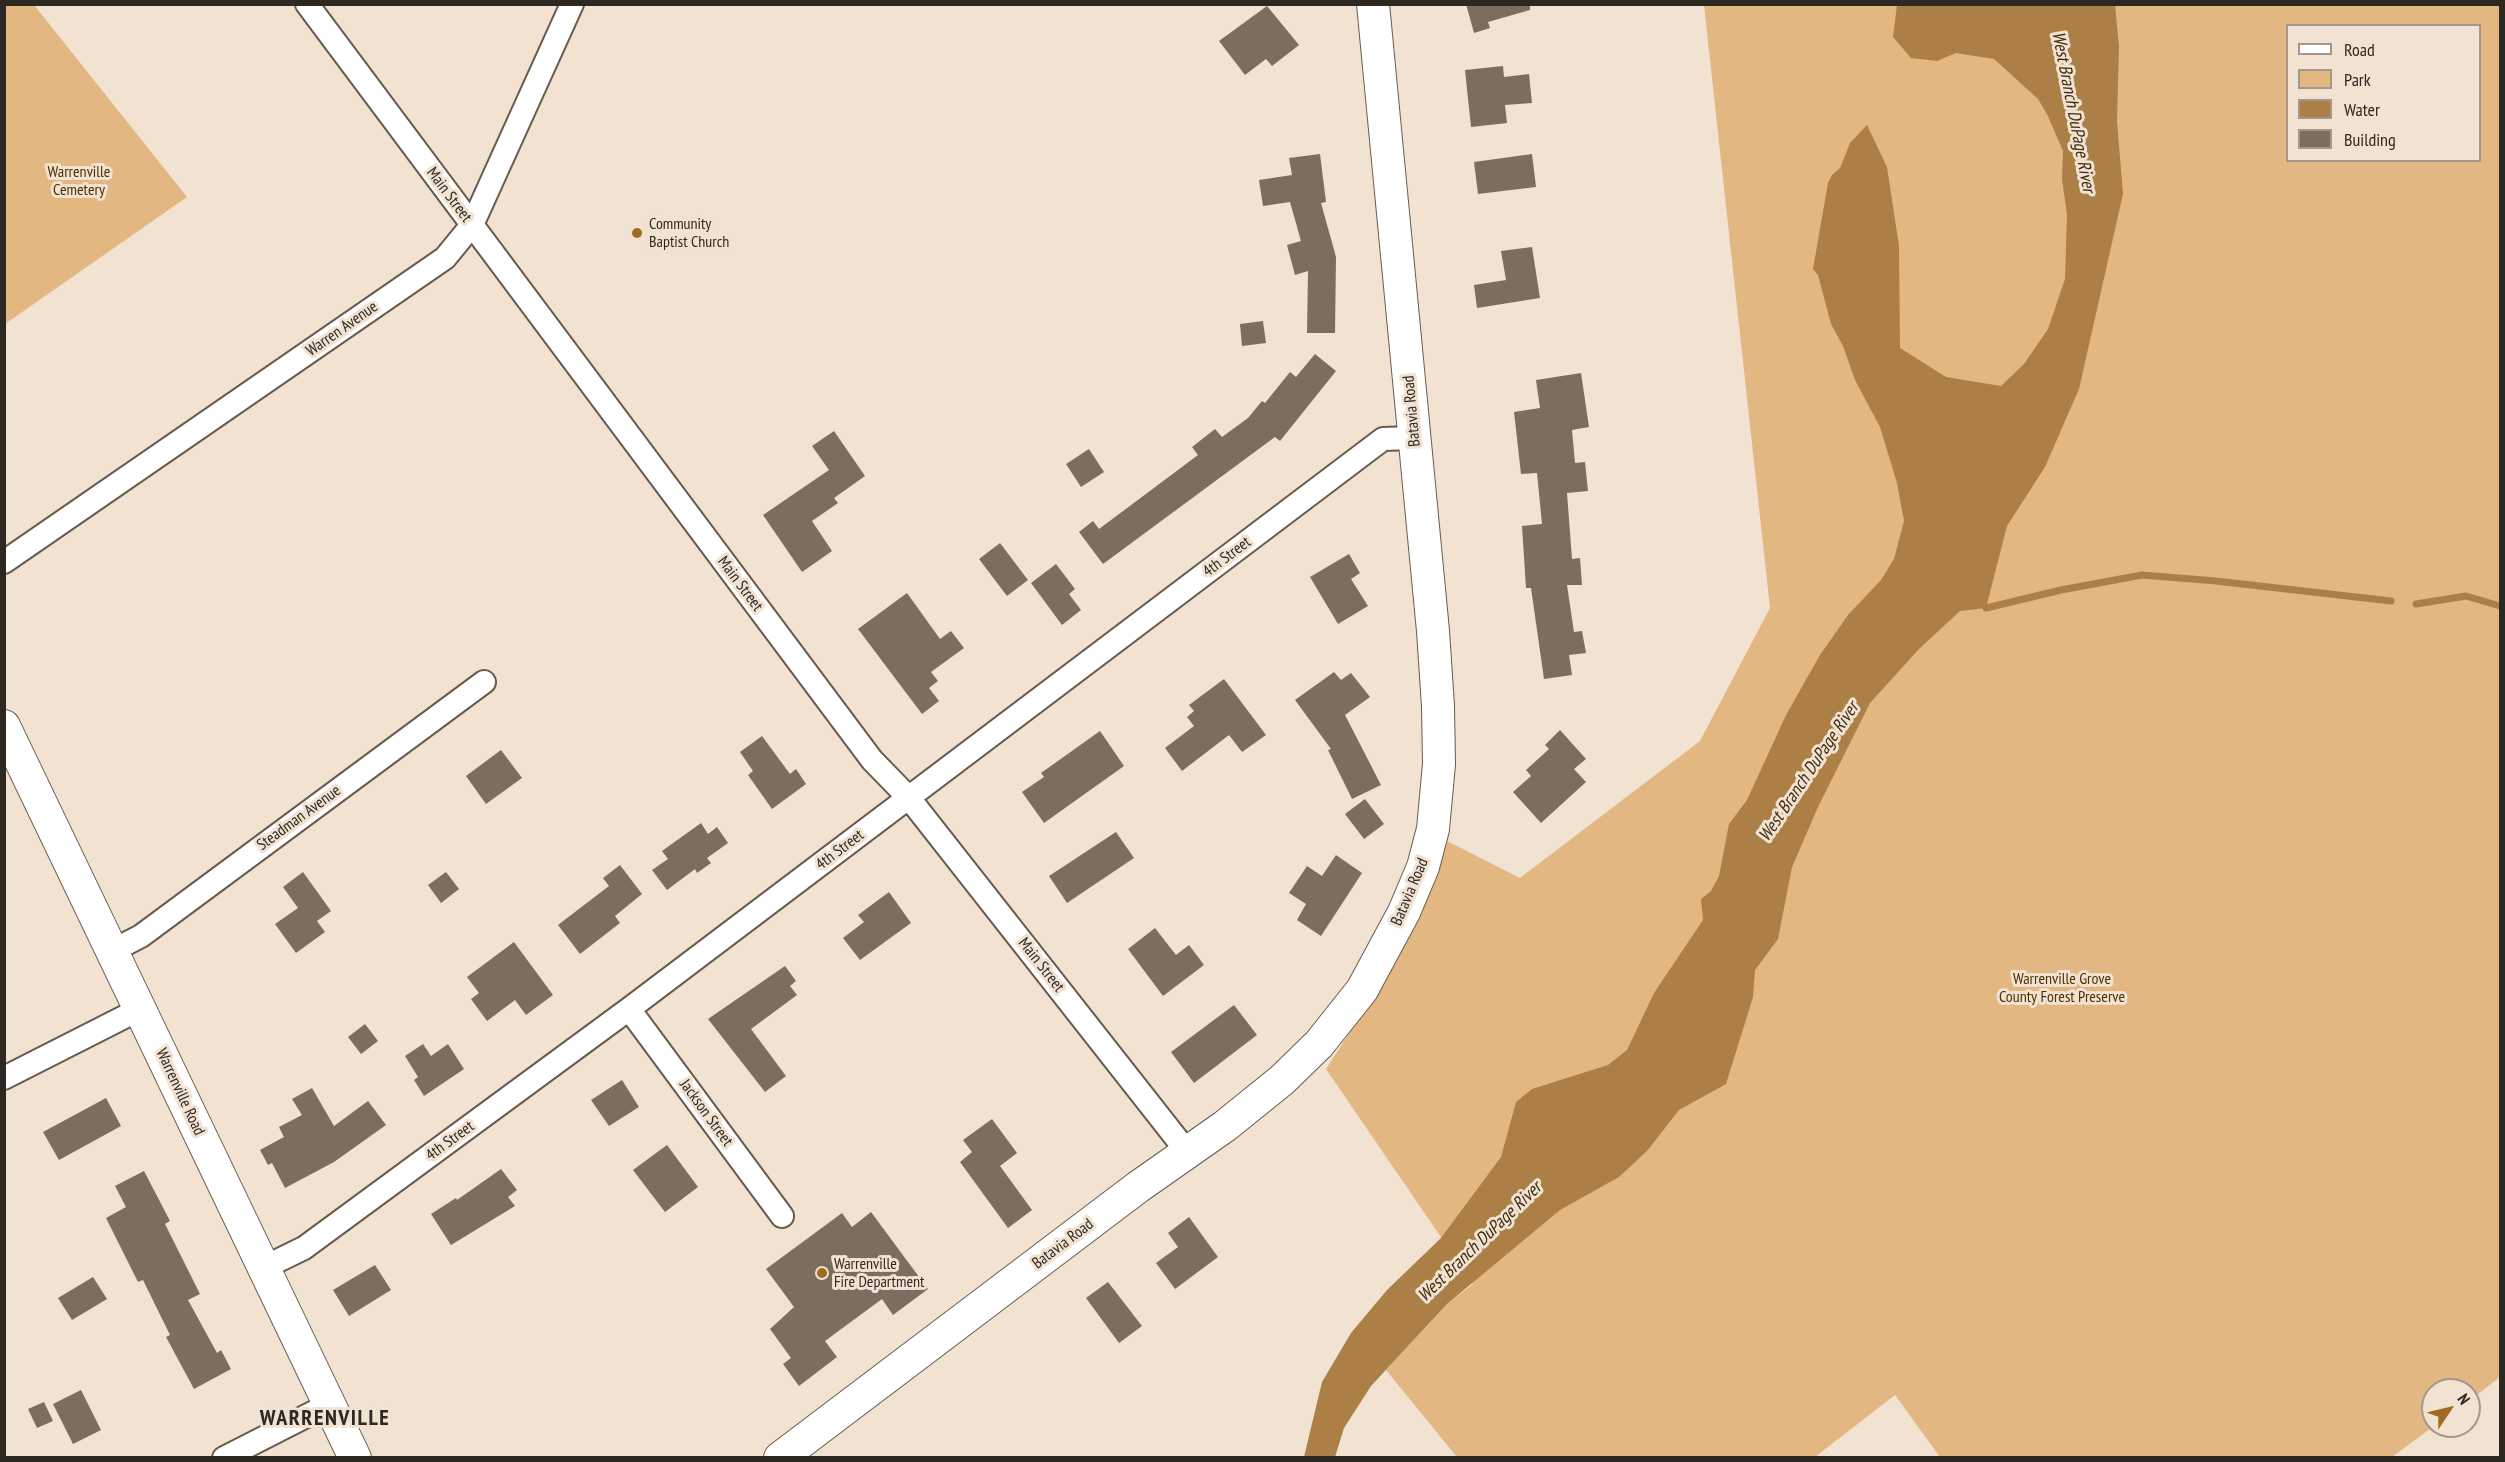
<!DOCTYPE html>
<html>
<head>
<meta charset="utf-8">
<style>
	body { margin:0 }
	#map { position:relative; width:2505px; height:1462px; overflow:hidden; background:#f1e2d1; font-family:"PT Sans Narrow",sans-serif }
	canvas { display:block }
	.frame { position:absolute; inset:0; border:6px solid #2e2822; pointer-events:none }
	.legend { position:absolute; left:2286px; top:24px; width:195px; height:138px; box-sizing:border-box; background:#f1e2d1; border:2px solid #a3988b; margin:0; padding:8px 10px; list-style:none; font-size:18px; color:#2e2822 }
	.legend li { display:flex; align-items:center; gap:12px; height:30px }
	.legend b { width:30px; border:2px solid #a3988b }
	.north { position:absolute; left:2421px; top:1378px; width:60px; height:60px; box-sizing:border-box; background:#f1e2d1; border:2px solid #a3988b; border-radius:50%; rotate:55deg; font-size:16px; font-weight:700; line-height:24px; text-align:center; color:#2e2822 }
	.north::after { content:''; display:block; margin:auto; width:21px; height:27px; background:#9e6b21; clip-path:polygon(50% 0,100% 100%,50% 72%,0 100%) }
</style>
</head>
<body>
<div id="map">
<canvas width="2505" height="1462"></canvas>
<div class="frame"></div>
<ul class="legend">
<li><b style="height:8px;background:#fff"></b>Road</li>
<li><b style="height:16px;background:#e3b782"></b>Park</li>
<li><b style="height:16px;background:#ab7f45"></b>Water</li>
<li><b style="height:16px;background:#7b6e5f"></b>Building</li>
</ul>
<div class="north">N</div>
</div>
<script>
const ctx = document.querySelector('canvas').getContext('2d');
ctx.lineJoin = 'round';
function fill(path, color) {
  ctx.fillStyle = color;
  ctx.fill(path, 'evenodd');
}
function poly(rows) {
  const path = new Path2D();
  for (const r of rows) {
    path.moveTo(r[0], r[1]);
    for (let i = 2; i < r.length; i += 2) path.lineTo(r[i], r[i + 1]);
  }
  return path;
}
function stroke(path, color, width, dash) {
  ctx.strokeStyle = color;
  ctx.lineWidth = width;
  ctx.lineCap = dash ? 'butt' : 'round';
  ctx.setLineDash(dash || []);
  ctx.stroke(path);
}
function label(font, color, halo, rows, align = 'center') {
  ctx.font = font + ' "PT Sans Narrow",sans-serif';
  ctx.lineWidth = 6;
  ctx.setLineDash([]);
  ctx.textBaseline = 'middle';
  ctx.strokeStyle = halo;
  ctx.fillStyle = color;
  for (const [text, x, y, turn = 0] of rows) {
    ctx.save();
    ctx.translate(x, y);
    ctx.rotate((+turn || 0) * Math.PI / 180);
    ctx.textAlign = isNaN(turn) ? turn : align;
    if (halo) ctx.strokeText(text, 0, 0);
    ctx.fillText(text, 0, 0);
    ctx.restore();
  }
}
fill(poly([
	[5,4,34,5,187,197,5,324],
	[1704,5,2500,5,2500,1377,2469,1401,2469,1390,2433,1390,2434,1426,2392,1457,1940,1457,1895,1395,1815,1457,1457,1457,1386,1370,1447,1304,1473,1284,1326,1069,1380,986,1417,921,1447,841,1520,878,1700,741,1770,608],
	[2288,26,2480,26,2480,160,2288,160]
]), '#e3b782');
fill(poly([
	[1897,5,2115,5,2119,47,2117,121,2123,194,2079,389,2045,467,2007,526,1986,608,1960,611,1919,649,1870,703,1818,807,1792,867,1778,939,1755,970,1753,997,1726,1084,1679,1110,1647,1151,1619,1177,1560,1210,1447,1304,1371,1386,1344,1428,1335,1457,1304,1457,1322,1382,1351,1333,1387,1290,1441,1238,1501,1157,1516,1102,1532,1089,1608,1065,1627,1050,1654,993,1703,920,1701,899,1711,891,1719,876,1729,824,1747,800,1786,715,1820,655,1848,615,1881,580,1894,559,1904,521,1897,483,1880,427,1855,380,1843,346,1831,324,1818,275,1813,269,1828,183,1832,175,1840,168,1850,143,1867,125,1887,167,1899,246,1900,348,1946,377,2001,386,2024,364,2048,329,2065,279,2067,215,2062,179,2063,151,2047,114,2038,99,1994,59,1956,53,1937,61,1911,58,1893,37]
]), '#ab7f45');
stroke(poly([
	[2416,604,2466,596,2500,606],
	[1986,608,2061,590,2142,575,2216,581,2391,601]
]), '#ab7f45', 7);
fill(poly([
	[1466,4,1530,4,1530,10,1488,22,1490,28,1474,33],
	[1267,6,1299,45,1272,66,1266,59,1245,75,1219,41],
	[1503,66,1504,77,1529,74,1532,103,1505,105,1507,123,1471,127,1465,70],
	[1320,154,1326,202,1321,203,1336,257,1335,333,1307,333,1308,271,1295,275,1287,245,1301,241,1290,202,1263,206,1259,180,1292,175,1289,158],
	[1532,154,1536,187,1478,194,1474,162],
	[1532,247,1540,298,1477,308,1474,285,1506,280,1501,251],
	[1263,321,1266,343,1242,346,1240,324],
	[1315,354,1336,371,1280,441,1275,437,1103,564,1079,532,1093,521,1099,529,1198,455,1192,447,1215,429,1222,437,1248,418,1262,401,1265,403,1290,372,1296,377],
	[1581,373,1589,427,1572,430,1575,463,1585,462,1588,491,1567,493,1572,559,1580,558,1582,585,1567,585,1574,632,1582,631,1586,653,1569,655,1572,675,1544,679,1531,588,1526,588,1522,526,1542,524,1537,473,1521,474,1514,412,1540,408,1536,380],
	[834,431,865,476,834,498,838,503,812,521,832,551,802,572,763,515,829,470,812,446],
	[1089,449,1104,472,1081,487,1066,464],
	[1000,543,1028,580,1007,596,979,559],
	[1349,554,1360,573,1351,579,1368,606,1338,624,1310,577],
	[1056,564,1075,589,1069,594,1081,610,1062,625,1031,583],
	[907,593,940,639,951,631,964,648,931,672,938,681,929,688,939,701,922,714,858,629],
	[1334,672,1341,680,1351,673,1370,697,1345,715,1381,785,1352,799,1328,750,1331,749,1295,700],
	[1224,679,1266,735,1242,752,1229,735,1182,771,1165,748,1194,726,1187,717,1194,711,1189,705],
	[1560,730,1586,759,1574,769,1586,782,1541,823,1513,792,1531,776,1526,770,1549,749,1545,745],
	[1100,731,1124,766,1044,823,1022,792,1044,777,1041,773],
	[762,736,790,774,796,769,806,784,772,809,748,775,753,771,740,752],
	[501,750,522,778,486,804,466,776],
	[1365,799,1384,824,1364,839,1345,814],
	[701,823,708,834,717,827,728,843,707,858,711,863,697,873,695,869,667,890,652,870,668,859,662,851],
	[1116,832,1134,858,1067,903,1049,876],
	[1336,855,1362,873,1321,936,1297,920,1306,904,1289,893,1307,866,1322,876],
	[620,865,642,894,615,916,620,923,580,954,558,925,609,886,603,878],
	[303,872,331,911,317,921,325,932,296,953,275,924,298,908,283,887],
	[446,872,459,889,441,903,428,885],
	[889,892,911,923,860,960,843,938,864,922,858,915],
	[1155,928,1176,955,1189,945,1204,965,1163,996,1128,949],
	[514,942,553,995,526,1015,515,1000,487,1021,471,999,479,993,467,977],
	[785,966,796,981,790,986,797,995,751,1029,786,1076,765,1092,708,1019],
	[1234,1005,1257,1035,1194,1083,1171,1052],
	[365,1024,378,1041,361,1054,348,1037],
	[423,1044,431,1056,448,1044,464,1069,424,1096,414,1080,418,1077,405,1056],
	[622,1080,639,1107,609,1126,591,1100],
	[312,1088,334,1126,368,1101,386,1125,334,1162,285,1188,272,1163,268,1165,260,1150,284,1137,279,1127,302,1115,292,1099],
	[106,1098,121,1126,59,1160,43,1132],
	[992,1119,1017,1153,1000,1166,1032,1210,1008,1228,960,1162,972,1152,963,1140],
	[667,1145,698,1187,665,1212,633,1170],
	[501,1169,517,1190,508,1197,515,1206,451,1245,431,1214,456,1198,457,1200],
	[144,1171,170,1221,165,1224,200,1294,188,1300,217,1353,221,1350,231,1369,194,1389,166,1337,170,1335,143,1280,138,1282,106,1218,126,1207,115,1186],
	[871,1212,928,1289,893,1315,882,1299,825,1341,837,1357,799,1386,783,1364,791,1358,770,1329,794,1307,766,1269,842,1213,852,1227],
	[1189,1217,1218,1257,1175,1289,1156,1263,1178,1247,1168,1233],
	[375,1265,391,1290,349,1316,333,1290],
	[93,1277,107,1299,72,1320,58,1298],
	[1108,1282,1142,1326,1119,1343,1086,1298],
	[81,1390,101,1430,73,1444,53,1404],
	[44,1402,53,1421,37,1428,28,1409]
]), '#7b6e5f');
const minor = poly([
	[307,4,872,760,909,798,1188,1153],
	[4,562,445,258,472,225,572,4],
	[112,951,141,936,484,682],
	[629,1009,782,1216],
	[4,1078,140,1009],
	[263,1268,304,1248,629,1009,1383,439,1414,438],
	[224,1458,328,1405]
]);
const secondary = poly([
	[4,726,355,1458],
	[780,1458,1138,1187,1225,1126,1282,1080,1319,1044,1362,990,1404,912,1423,867,1433,829,1439,764,1438,706,1433,631,1373,4]
]);
stroke(minor, '#685b4d', 26);
stroke(secondary, '#685b4d', 34);
stroke(minor, '#fff', 22);
stroke(secondary, '#fff', 32);
for (const [x, y, r, color] of [
	[637,233,6,"#9e6b21"],
	[822,1273,6,"#9e6b21"]
]) {
  const dot = new Path2D();
  dot.arc(x, y, r, 0, 2 * Math.PI);
  ctx.fillStyle = color;
  ctx.fill(dot);
  stroke(dot, '#f1e2d1', 2);
}
label('16px', '#4f3000', '#f1e2d1', [
	["Warrenville",79,172],
	["Cemetery",79,190],
	["Warrenville Grove",2062,979],
	["County Forest Preserve",2062,997]
]);
label('16px', '#2e2822', '#f1e2d1', [
	["Main Street",449,195,53],
	["Warren Avenue",342,329,-35],
	["Batavia Road",1412,411,-95],
	["4th Street",1227,557,-37],
	["Main Street",740,584,53],
	["Steadman Avenue",299,818,-36],
	["4th Street",840,850,-37],
	["Batavia Road",1410,892,-67],
	["Main Street",1041,965,52],
	["Warrenville Road",180,1092,65],
	["Jackson Street",706,1113,54],
	["4th Street",450,1141,-36],
	["Batavia Road",1063,1244,-37]
]);
label('16px', '#2e2822', '#f1e2d1', [
	["Community",649,224],
	["Baptist Church",649,242],
	["Warrenville",834,1264],
	["Fire Department",834,1282]
], 'left');
label('italic 18px', '#3e2a0f', '#f1e2d1', [
	["West Branch DuPage River",2073,112,79],
	["West Branch DuPage River",1809,772,-56],
	["West Branch DuPage River",1480,1242,-44]
]);
ctx.letterSpacing = '1.5px';
label('bold 22px', '#2e2822', '#f1e2d1', [
	["WARRENVILLE",325,1419]
]);
ctx.letterSpacing = '0px';
</script>
</body>
</html>
